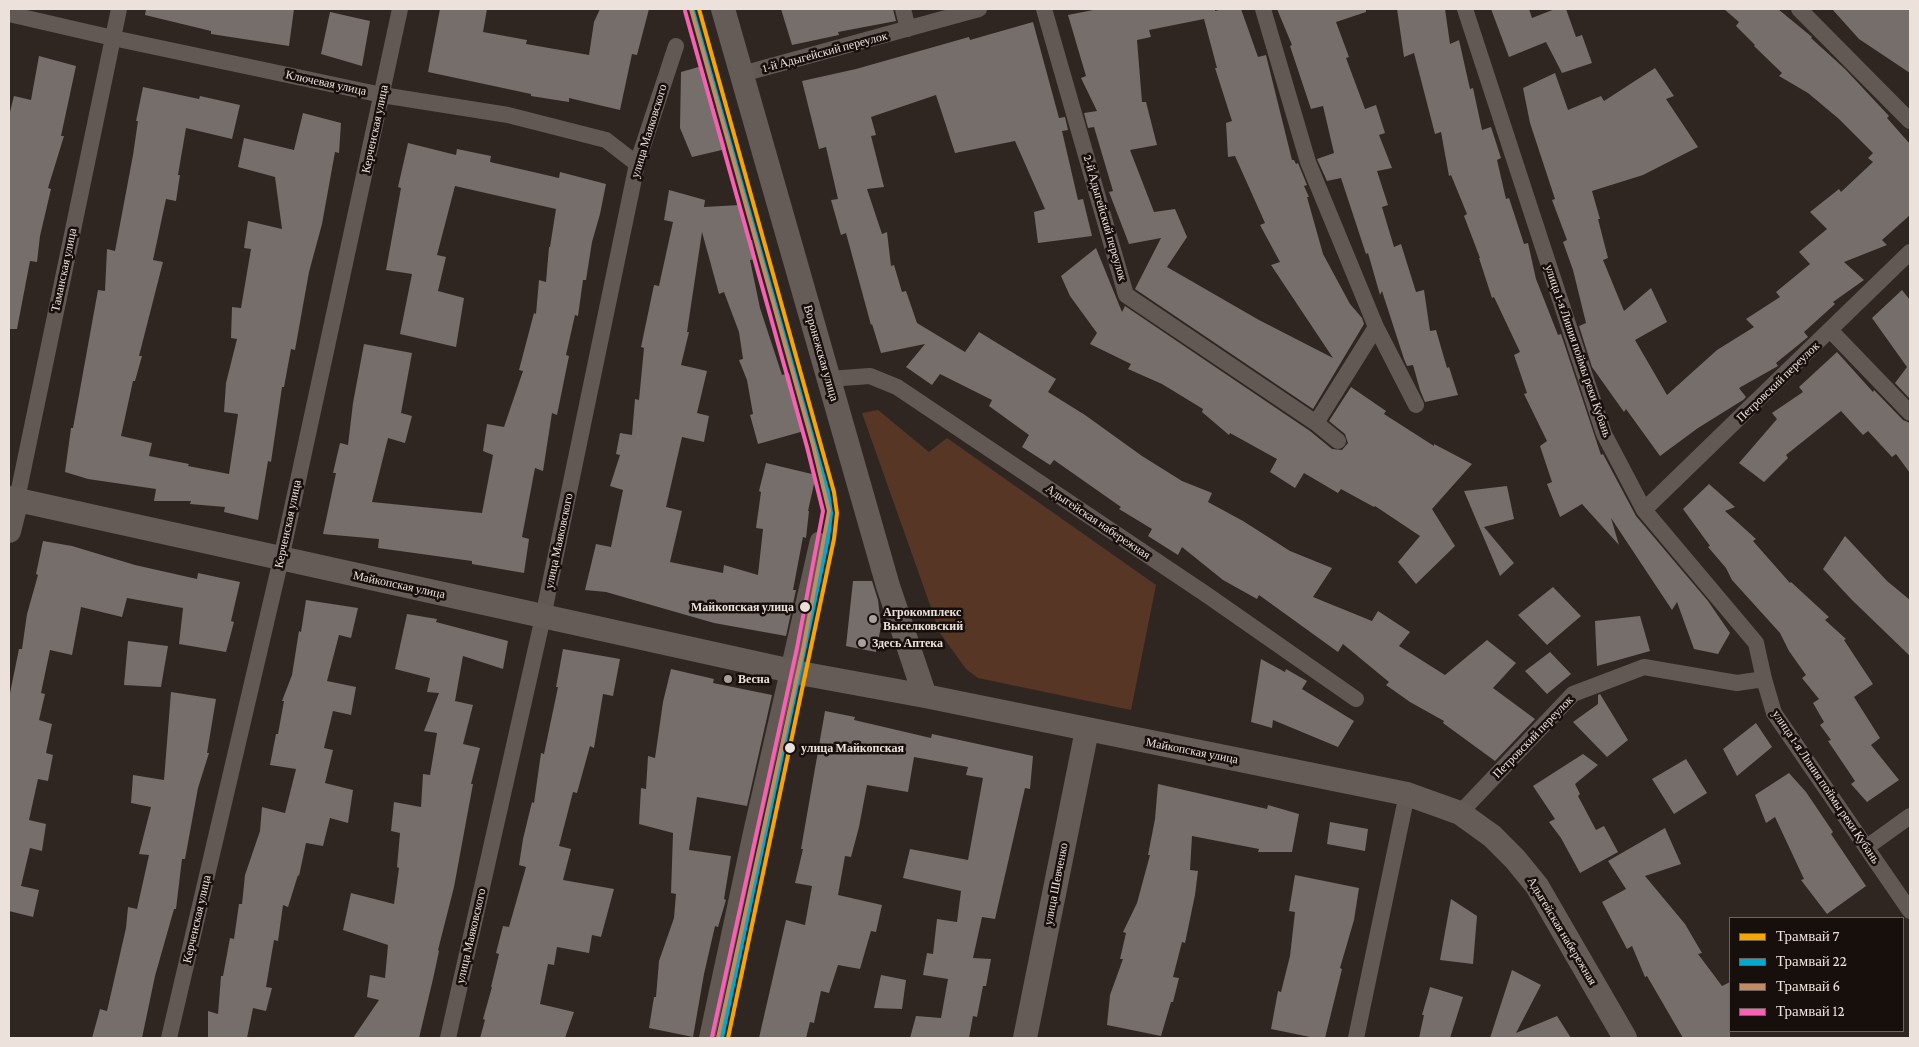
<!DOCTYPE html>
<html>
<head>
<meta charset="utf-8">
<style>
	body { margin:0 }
	#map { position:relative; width:1919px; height:1047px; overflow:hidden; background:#2f2622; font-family:"Crimson Pro",serif }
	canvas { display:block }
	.frame { position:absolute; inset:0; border:10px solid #ede1dc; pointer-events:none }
	.legend { position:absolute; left:1729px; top:917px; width:175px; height:115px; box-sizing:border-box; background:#170f0c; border:1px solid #6d635f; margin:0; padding:6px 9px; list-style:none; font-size:15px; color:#ede1dc }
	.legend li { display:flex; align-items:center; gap:10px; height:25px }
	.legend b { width:25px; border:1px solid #6d635f }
</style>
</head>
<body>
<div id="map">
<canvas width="1919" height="1047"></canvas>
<div class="frame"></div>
<ul class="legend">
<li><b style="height:6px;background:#f7a600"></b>Трамвай 7</li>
<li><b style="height:6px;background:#00a9ce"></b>Трамвай 22</li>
<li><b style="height:6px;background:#c18c65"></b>Трамвай 6</li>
<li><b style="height:6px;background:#f860b3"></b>Трамвай 12</li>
</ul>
</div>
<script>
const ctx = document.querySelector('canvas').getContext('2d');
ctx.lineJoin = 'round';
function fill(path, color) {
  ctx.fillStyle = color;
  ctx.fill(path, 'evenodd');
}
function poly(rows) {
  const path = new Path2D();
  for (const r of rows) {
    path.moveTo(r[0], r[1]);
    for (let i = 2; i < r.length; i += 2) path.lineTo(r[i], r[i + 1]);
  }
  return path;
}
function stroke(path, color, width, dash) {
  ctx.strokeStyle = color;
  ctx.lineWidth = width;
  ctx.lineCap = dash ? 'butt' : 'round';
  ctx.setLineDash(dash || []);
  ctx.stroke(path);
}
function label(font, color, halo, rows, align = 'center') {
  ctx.font = font + ' "Crimson Pro",serif';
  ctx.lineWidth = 5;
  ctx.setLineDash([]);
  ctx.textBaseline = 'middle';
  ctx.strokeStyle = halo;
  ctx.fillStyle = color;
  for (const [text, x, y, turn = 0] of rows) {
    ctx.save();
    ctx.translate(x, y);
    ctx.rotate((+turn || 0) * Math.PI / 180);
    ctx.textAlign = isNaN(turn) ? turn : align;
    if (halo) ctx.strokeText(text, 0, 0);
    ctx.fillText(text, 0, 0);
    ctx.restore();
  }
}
fill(poly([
	[878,410,929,452,947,438,1156,585,1131,710,978,678,966,669,940,633,862,413]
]), '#583626');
fill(poly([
	[146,9,294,9,289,46,211,34,211,31,145,15],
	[440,9,487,9,483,32,527,40,526,44,589,55,594,22,600,9,649,9,637,55,632,54,620,110,569,98,569,102,531,96,531,94,428,72],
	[781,9,893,9,896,21,838,32,839,35,792,45],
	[1098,9,1215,9,1215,11,1223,9,1241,9,1258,57,1266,55,1292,160,1294,160,1296,164,1298,163,1307,185,1304,186,1309,197,1307,197,1323,254,1350,304,1362,318,1364,324,1313,409,1135,289,1161,238,1129,244,1109,192,1113,191,1094,127,1088,128,1084,113,1097,111,1081,78,1086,76,1068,15],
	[1204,19,1217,68,1215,68,1232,121,1226,123,1228,157,1235,156,1265,223,1260,225,1280,262,1271,265,1333,358,1259,320,1167,267,1187,237,1175,209,1154,212,1130,150,1157,145,1146,102,1142,102,1137,40,1151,37,1149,30],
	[1277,9,1366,9,1366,12,1336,22,1349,57,1346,58,1365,109,1376,105,1385,133,1379,135,1392,168,1377,171,1388,205,1382,207,1394,247,1401,244,1416,292,1424,290,1430,331,1436,330,1447,368,1449,367,1458,395,1425,402,1420,390,1413,365,1407,366,1404,359,1382,291,1380,295,1368,253,1366,254,1341,178,1327,181,1317,159,1334,153,1323,106,1311,109,1290,46,1292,45],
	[1397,9,1445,9,1450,44,1459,40,1470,89,1473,88,1482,130,1491,127,1501,158,1497,160,1506,199,1509,198,1524,244,1528,243,1536,279,1558,335,1561,334,1601,455,1603,454,1636,516,1708,601,1730,633,1718,654,1694,649,1677,602,1672,610,1611,518,1619,545,1582,504,1560,517,1547,484,1552,482,1540,446,1547,441,1524,394,1527,393,1514,355,1520,352,1494,297,1492,298,1479,258,1480,258,1464,216,1467,214,1451,175,1449,176,1441,132,1435,134,1414,53,1404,57],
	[1491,9,1529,9,1532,18,1555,9,1566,9,1576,37,1582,35,1592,63,1562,73,1546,42,1509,57],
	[1724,9,1778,9,1812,37,1811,38,1845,69,1889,116,1887,118,1910,144,1910,215,1882,240,1887,245,1844,262,1864,280,1833,302,1835,304,1804,332,1808,337,1776,363,1778,366,1739,388,1746,397,1743,400,1698,428,1660,456,1626,409,1624,412,1592,367,1579,326,1586,323,1573,270,1563,242,1567,240,1552,200,1555,199,1530,123,1523,88,1555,73,1568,110,1601,96,1604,101,1655,68,1674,96,1666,99,1698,147,1643,175,1592,191,1600,219,1598,219,1608,258,1603,260,1624,311,1651,288,1667,322,1635,340,1667,395,1717,350,1754,327,1746,319,1780,297,1776,292,1810,264,1799,252,1827,229,1810,212,1839,189,1841,192,1873,162,1868,158,1873,153,1839,119,1808,93,1779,76,1782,73,1754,46,1755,45,1736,26,1739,22],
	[1832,9,1910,9,1910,73,1859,39],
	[330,12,370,21,362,66,321,54],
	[1033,22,1059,118,1065,117,1068,130,1062,131,1078,200,1083,199,1092,236,1038,243,1034,212,1045,209,1015,141,955,153,936,95,871,117,876,135,871,136,884,187,867,189,882,234,887,232,891,266,894,265,902,292,906,291,917,323,965,352,979,332,1056,379,1048,392,1085,415,1142,456,1182,481,1212,493,1208,502,1243,521,1290,551,1332,568,1313,597,1372,621,1378,611,1410,632,1399,646,1445,675,1487,640,1516,663,1493,688,1535,719,1495,761,1443,723,1444,721,1410,702,1386,685,1389,682,1343,644,1338,652,1259,595,1257,599,1223,580,1182,547,1178,555,1148,536,1152,529,1119,509,1121,507,1054,460,1050,465,1022,447,1029,435,989,406,992,400,940,374,932,385,906,367,925,344,881,353,872,324,871,325,846,233,841,235,831,200,838,199,826,147,819,149,802,81,856,69,969,37,970,40],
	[39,56,76,66,61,136,64,136,48,188,51,189,40,236,37,262,30,261,17,329,9,329,9,116,14,96,31,100],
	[702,66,726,149,692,157,680,128,681,72],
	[143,87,199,99,200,96,240,105,232,139,186,128,178,175,180,175,176,201,166,199,153,260,163,262,139,356,142,356,135,381,133,381,121,436,152,443,149,456,189,464,188,466,229,474,238,414,224,412,226,383,237,339,231,338,232,307,241,308,251,249,244,248,248,221,282,229,275,177,238,167,244,138,294,150,303,113,341,123,339,153,335,152,322,224,309,272,295,350,291,349,284,387,282,387,271,462,268,461,258,520,224,512,225,507,190,504,191,501,154,501,156,489,88,479,65,472,71,428,73,428,98,290,105,291,107,249,115,251,133,155,138,121,136,121],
	[408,143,456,155,457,149,491,156,490,162,559,178,560,172,606,184,600,214,592,242,586,280,583,280,578,316,575,315,566,355,569,356,557,415,552,413,543,471,535,468,522,537,529,539,524,573,472,564,472,561,378,548,379,539,323,534,336,473,333,473,340,443,348,445,353,403,364,344,412,353,401,413,412,416,405,443,388,438,372,502,482,513,493,455,483,451,487,424,504,427,523,371,519,370,534,313,536,314,539,280,546,282,549,247,550,247,556,209,455,186,437,255,446,257,438,291,464,298,456,347,400,334,412,274,386,270,401,188,398,187],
	[669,190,705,200,704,207,740,205,750,240,752,240,756,259,750,260,760,308,782,375,789,373,804,431,758,444,750,415,753,414,747,380,739,360,743,359,739,332,724,292,719,294,702,232,687,332,689,332,681,365,707,371,697,413,709,416,704,442,682,437,666,507,682,511,670,562,723,573,724,565,758,575,763,529,756,528,761,492,759,491,766,463,816,475,808,511,809,511,806,538,803,537,793,590,796,590,786,636,714,623,606,592,585,590,596,544,611,547,623,490,610,486,620,455,616,454,620,433,632,435,635,399,639,400,644,348,641,347,654,285,659,286,673,222,664,220],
	[1096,248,1122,312,1125,306,1310,431,1332,449,1342,450,1348,443,1345,434,1329,421,1351,387,1386,411,1384,414,1434,446,1434,444,1472,464,1432,509,1455,546,1416,584,1398,562,1420,536,1375,506,1374,507,1341,489,1338,493,1304,473,1295,488,1270,472,1277,459,1230,433,1229,435,1202,412,1203,409,1162,384,1128,369,1131,364,1090,344,1097,333,1070,296,1061,276],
	[1902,290,1910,300,1910,399,1895,383,1907,367,1872,318],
	[1837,352,1873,392,1874,390,1903,420,1910,423,1910,473,1896,454,1892,457,1868,431,1863,435,1841,411,1786,455,1788,458,1764,482,1739,463,1777,419,1772,413,1803,392,1799,387],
	[1709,484,1735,507,1725,511,1756,539,1753,541,1790,583,1791,582,1829,617,1825,620,1846,639,1844,640,1873,684,1854,697,1880,738,1871,745,1899,780,1867,802,1851,784,1855,781,1828,741,1831,740,1820,725,1824,722,1813,703,1819,699,1802,678,1806,675,1789,651,1780,633,1732,580,1726,568,1708,547,1710,546,1683,509],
	[1507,486,1514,519,1484,527,1514,563,1500,576,1464,491],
	[1845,536,1887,581,1910,600,1910,656,1852,600,1823,569],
	[43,541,72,546,135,565,197,579,198,573,240,582,231,621,234,622,226,652,179,644,183,608,127,598,122,617,81,607,72,655,50,650,41,693,45,694,39,720,52,724,46,753,53,755,48,781,38,779,29,820,46,824,42,851,30,848,21,886,39,890,33,917,9,911,9,698,19,649,22,649,27,614,38,575,36,574],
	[853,581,872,581,878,600,881,626,876,652,846,646],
	[1553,587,1581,616,1547,645,1518,615],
	[306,600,358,608,351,638,339,635,327,681,356,687,351,715,333,711,324,748,333,750,325,783,353,790,348,823,330,818,323,846,306,843,299,876,298,875,288,907,283,905,278,941,274,940,266,987,272,988,266,1011,253,1008,247,1038,208,1038,208,1011,218,1014,221,976,223,976,230,938,234,939,239,904,242,904,245,875,260,831,262,807,285,813,296,769,270,765,276,734,278,734,284,701,282,701,292,675,299,631,301,632],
	[407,614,437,619,436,622,508,641,503,669,463,656,455,701,473,705,463,744,480,748,471,784,473,784,454,887,438,950,439,951,433,979,419,1038,353,1038,379,1000,367,997,370,975,385,978,388,945,343,930,351,893,394,904,399,868,397,867,400,833,391,831,394,802,421,807,423,774,430,775,437,733,424,731,439,693,427,692,430,678,395,669],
	[1640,616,1650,651,1597,666,1595,621],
	[128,641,168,646,161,687,124,685],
	[563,649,620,659,613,696,603,694,594,748,590,746,577,793,573,792,559,846,571,849,563,880,614,889,601,937,592,935,589,953,557,947,554,965,548,964,540,1004,574,1012,565,1038,480,1038,485,1020,483,1019,492,987,491,987,499,954,496,953,503,926,509,927,526,867,519,865,523,839,532,802,534,803,541,753,544,754,558,687,556,687],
	[1550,652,1571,674,1547,694,1525,671],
	[1261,659,1285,672,1286,669,1307,681,1302,689,1354,721,1338,747,1273,720,1272,728,1251,722],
	[671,669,714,679,713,683,772,695,747,806,697,797,689,850,731,856,724,899,726,900,718,927,715,926,704,974,693,1037,649,1028,654,997,656,997,659,961,674,918,676,894,671,893,673,833,639,824,641,788,646,789,648,756,655,758,663,702],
	[171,692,216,699,207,753,209,753,198,788,185,859,182,859,176,909,174,909,155,976,142,1038,92,1038,100,1009,107,1011,126,928,128,907,137,909,149,855,139,854,151,807,131,803,133,775,164,780],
	[1600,694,1628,740,1607,757,1573,722,1598,704,1598,695],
	[825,711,855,717,854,720,931,738,932,734,1033,756,1030,789,1025,788,995,919,982,917,973,958,991,959,986,986,983,986,977,1017,973,1016,969,1038,910,1038,916,1016,941,1018,948,979,923,975,927,953,933,954,937,919,957,922,961,891,903,878,910,849,968,860,983,778,966,775,968,767,914,757,908,792,867,785,859,827,851,857,845,856,838,895,882,905,876,932,871,931,860,969,838,965,829,993,821,991,814,1023,810,1022,806,1038,759,1038,786,920,805,925,812,886,795,883,803,849,801,849],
	[1756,723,1772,747,1737,776,1723,749],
	[1583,754,1598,765,1575,784,1580,794,1578,796,1596,830,1604,826,1618,852,1580,873,1561,838,1549,822,1555,819,1533,786],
	[1686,759,1707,793,1674,814,1652,779],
	[1789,773,1806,792,1833,832,1831,834,1866,886,1827,914,1801,880,1804,879,1775,817,1766,823,1755,795],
	[1158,784,1267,809,1268,805,1299,814,1292,852,1258,852,1259,849,1192,836,1190,870,1198,871,1195,895,1185,943,1182,942,1173,977,1179,978,1173,1002,1171,1002,1161,1036,1107,1025,1110,995,1123,959,1120,959,1126,933,1123,932,1137,903,1150,855,1148,855,1155,819],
	[1330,822,1368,829,1365,851,1327,844],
	[1665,828,1681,864,1645,876,1685,924,1702,953,1698,954,1722,986,1730,982,1730,1038,1683,1038,1647,976,1645,977,1632,946,1627,949,1602,902,1626,889,1608,861],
	[1295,875,1359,888,1354,920,1340,968,1342,969,1325,1038,1315,1038,1271,1029,1278,991,1281,992,1290,956,1295,912,1289,911],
	[1451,899,1477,916,1473,964,1440,960],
	[1512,970,1541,985,1516,1033,1557,1016,1571,1038,1490,1038],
	[881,975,906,980,902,1009,874,1008],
	[1430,987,1463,997,1450,1038,1419,1038,1424,1015,1422,1015]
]), '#766e6b');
stroke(poly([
	[903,9,908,29],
	[1044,9,1126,295,1316,423,1338,441],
	[1263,9,1308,162,1376,327,1416,405],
	[1465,9,1604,434,1644,510,1756,643,1764,679,1774,713,1910,911],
	[1799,9,1910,121],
	[9,14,113,38,382,95,508,115,606,140,637,164],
	[742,74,979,9],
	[1831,331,1910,413],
	[828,379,870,376,897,387,1207,595,1356,699],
	[1316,423,1376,327],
	[17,499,119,9],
	[1644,510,1910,252],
	[1460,813,1573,694,1644,667,1737,683,1764,679],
	[1867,847,1910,816],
	[169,1038,281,559,400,9],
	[448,1038,543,617,637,164,676,46],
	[707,1038,752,828,818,540],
	[1356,1038,1407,794]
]), '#625955', 16);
stroke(poly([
	[723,9,888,586,925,696],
	[9,498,805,674,925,696,1407,794,1460,813,1492,836,1515,859,1537,886,1625,1038],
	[9,531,17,499],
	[1025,1038,1087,730]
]), '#655c57', 24);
stroke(poly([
	[699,9,834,492,837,513,834,539,728,1038]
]), '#f7a600', 4);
stroke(poly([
	[693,11,828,493,831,513,828,538,722,1037]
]), '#00a9ce', 4);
stroke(poly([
	[691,9,813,445,829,511,803,649,718,1038]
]), '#c18c65', 4);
stroke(poly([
	[685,11,807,447,823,511,797,648,712,1037]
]), '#f860b3', 4);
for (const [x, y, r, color] of [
	[805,607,6,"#ede1dc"],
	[873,619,5,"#aaa09b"],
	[862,643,5,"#aaa09b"],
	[728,679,5,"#aaa09b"],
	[790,748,6,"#ede1dc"]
]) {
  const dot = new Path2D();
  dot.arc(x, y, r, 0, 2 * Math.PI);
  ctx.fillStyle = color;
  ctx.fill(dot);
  stroke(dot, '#170f0c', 2);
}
label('12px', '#ede1dc', '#170f0c', [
	["1-й Адыгейский переулок",825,52,-15],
	["Ключевая улица",326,83,12],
	["Керченская улица",375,129,-78],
	["улица Маяковского",649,131,-73],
	["2-й Адыгейский переулок",1105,218,74],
	["Таманская улица",64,270,-78],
	["улица 1-я Линия поймы реки Кубань",1578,351,71],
	["Воронежская улица",821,353,74],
	["Петровский переулок",1778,382,-44],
	["Адыгейская набережная",1098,522,34],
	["Керченская улица",288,524,-78],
	["улица Маяковского",559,541,-78],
	["Майкопская улица",399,585,12],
	["Петровский переулок",1533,737,-46],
	["Майкопская улица",1192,751,11],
	["улица 1-я Линия поймы реки Кубань",1826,787,56],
	["улица Шевченко",1056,884,-79],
	["Керченская улица",197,919,-77],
	["Адыгейская набережная",1562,931,59],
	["улица Маяковского",471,936,-77]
]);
label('bold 12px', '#ede1dc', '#170f0c', [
	["Майкопская улица",794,607],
	["улица Майкопская",801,748,"left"]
], 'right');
label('bold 12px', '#ede1dc', '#170f0c', [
	["Агрокомплекс",883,612],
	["Выселковский",883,626],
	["Здесь Аптека",872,643],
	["Весна",738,679]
], 'left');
</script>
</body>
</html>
